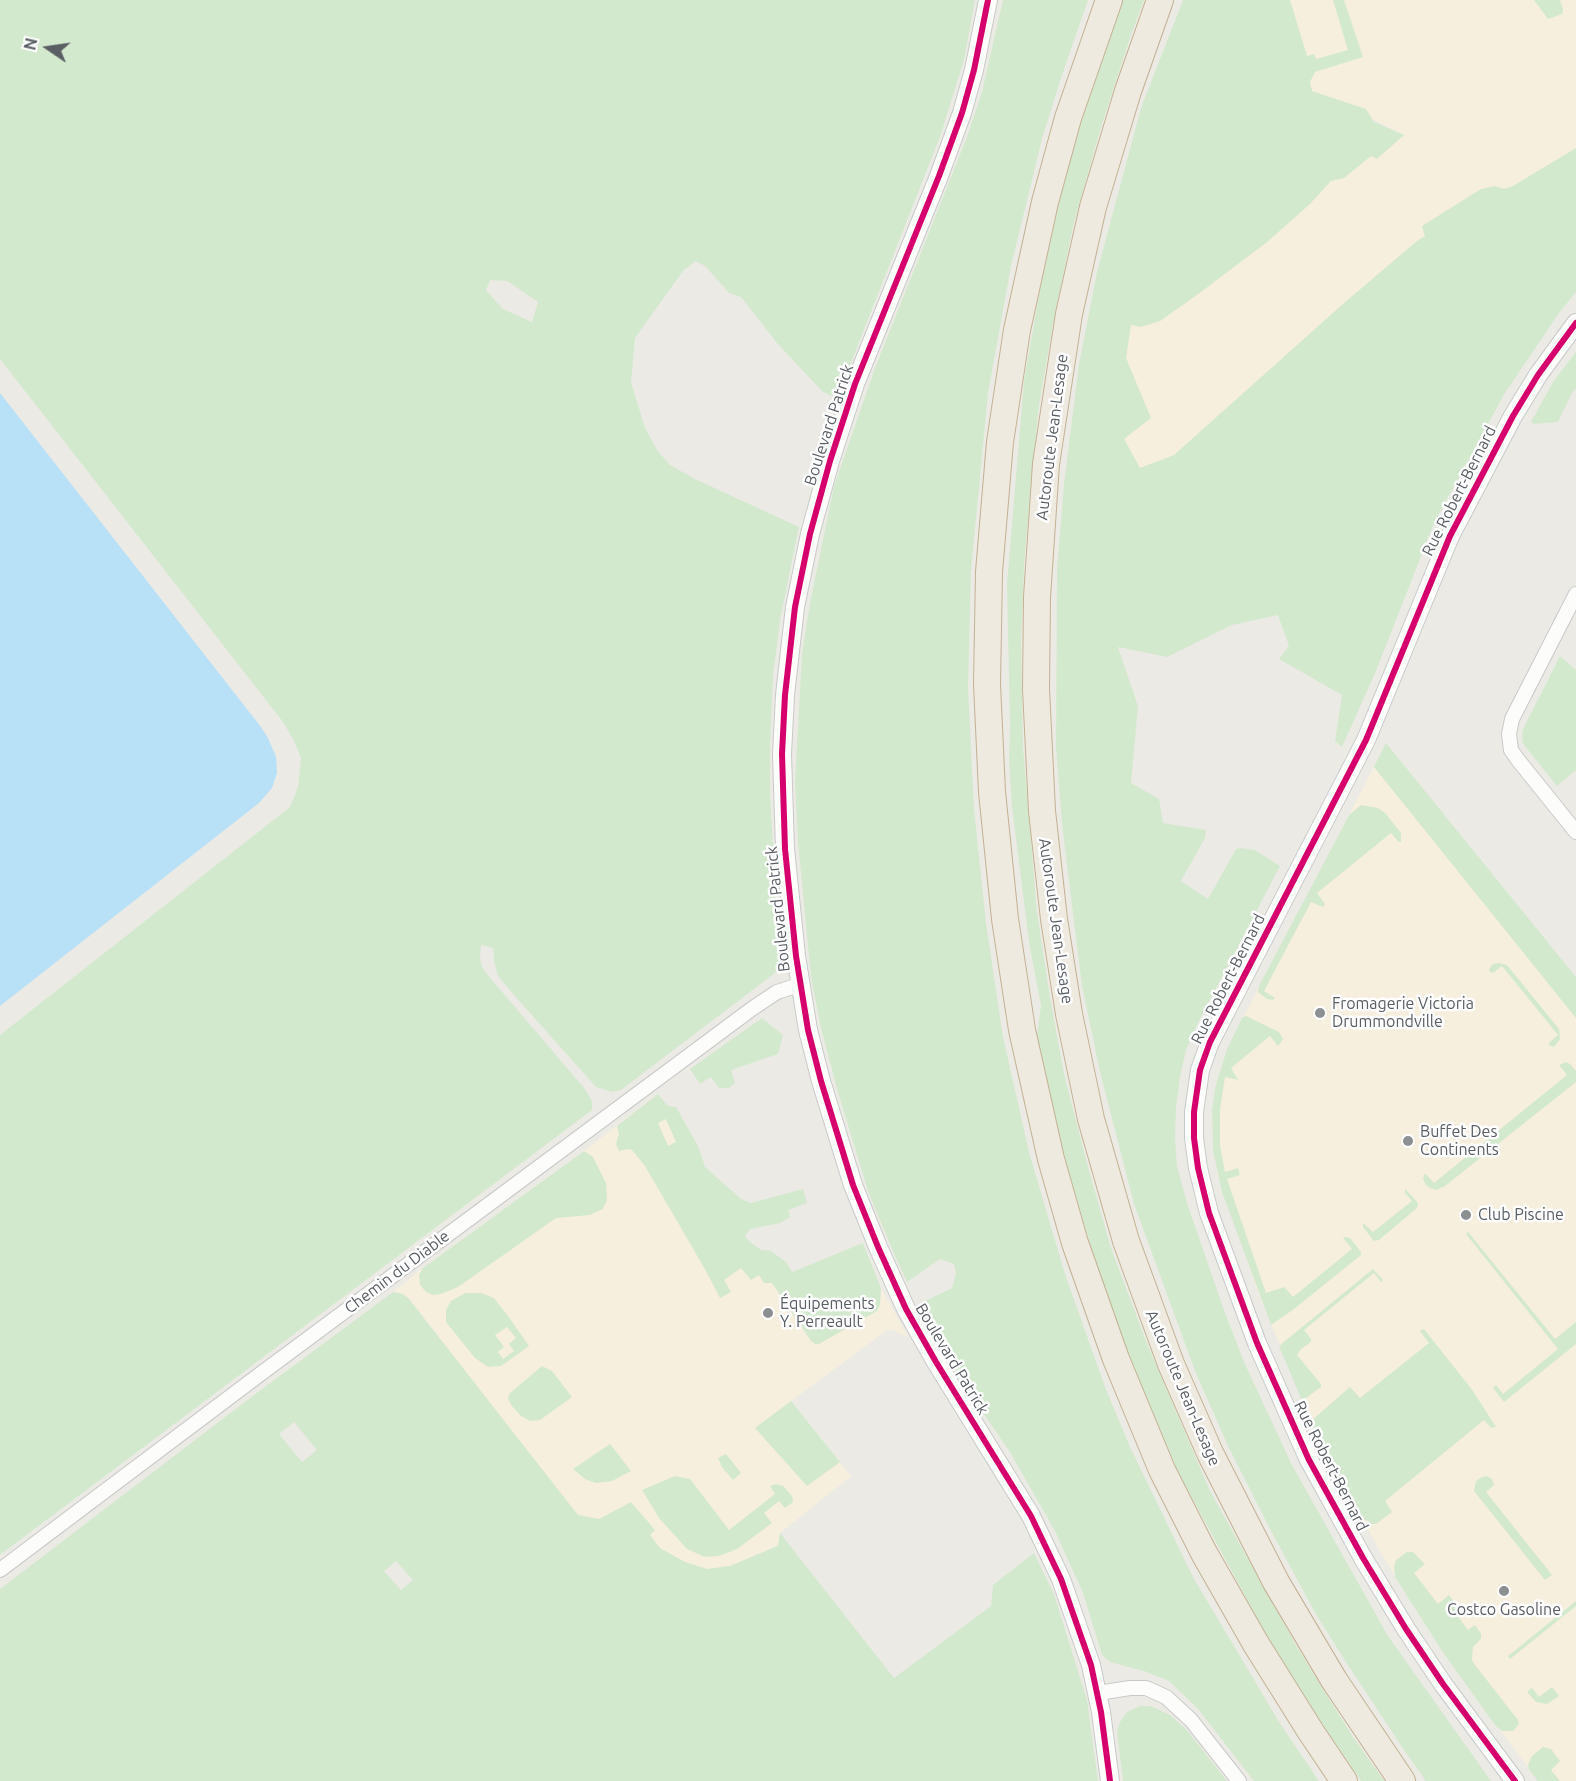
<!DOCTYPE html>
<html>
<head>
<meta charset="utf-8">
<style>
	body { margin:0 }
	#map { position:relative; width:1576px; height:1781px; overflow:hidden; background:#eceae5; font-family:Ubuntu,sans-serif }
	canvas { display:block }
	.north { position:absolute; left:18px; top:18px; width:60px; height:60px; -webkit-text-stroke:4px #fff; paint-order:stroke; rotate:283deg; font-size:16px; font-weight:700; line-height:24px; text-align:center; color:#5a5f64 }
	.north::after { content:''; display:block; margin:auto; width:21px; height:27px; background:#5a5f64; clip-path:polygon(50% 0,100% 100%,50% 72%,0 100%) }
</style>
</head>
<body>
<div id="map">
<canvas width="1576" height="1781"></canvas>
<div class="north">N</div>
</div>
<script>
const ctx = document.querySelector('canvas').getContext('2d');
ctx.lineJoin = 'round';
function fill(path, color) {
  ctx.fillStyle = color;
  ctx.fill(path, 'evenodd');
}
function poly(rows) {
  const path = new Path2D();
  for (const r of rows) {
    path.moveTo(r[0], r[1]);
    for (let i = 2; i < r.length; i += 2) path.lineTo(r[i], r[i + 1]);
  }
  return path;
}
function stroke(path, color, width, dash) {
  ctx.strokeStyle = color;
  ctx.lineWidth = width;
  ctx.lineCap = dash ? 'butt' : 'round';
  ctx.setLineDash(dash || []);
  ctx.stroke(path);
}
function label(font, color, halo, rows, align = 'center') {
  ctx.font = font + ' Ubuntu,sans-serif';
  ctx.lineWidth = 5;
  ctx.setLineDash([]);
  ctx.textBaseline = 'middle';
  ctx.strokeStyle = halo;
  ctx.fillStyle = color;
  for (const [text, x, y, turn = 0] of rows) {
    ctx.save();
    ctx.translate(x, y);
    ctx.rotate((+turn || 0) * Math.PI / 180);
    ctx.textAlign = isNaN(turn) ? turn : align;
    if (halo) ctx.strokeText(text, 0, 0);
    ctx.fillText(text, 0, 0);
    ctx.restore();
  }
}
fill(poly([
	[1235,0,1576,0,1576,292,1426,236,1417,241,1343,304,1174,455,1140,469,1124,438,1150,418,1126,358,1131,324,1160,321,1197,295,1267,242,1310,204,1331,180,1344,178,1371,156,1403,134,1312,91,1310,81],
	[1374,767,1576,1018,1576,1781,1538,1781,1442,1651,1395,1577,1360,1516,1309,1415,1259,1295,1217,1173,1212,1129,1212,1110,1215,1088,1227,1049],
	[658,1094,759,1275,764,1283,772,1283,811,1341,880,1305,881,1288,908,1337,893,1330,886,1331,791,1401,851,1476,780,1533,778,1545,730,1566,707,1569,685,1562,660,1548,650,1535,578,1516,409,1298,403,1294,393,1292,423,1268,584,1151]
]), '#f6efdd');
fill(poly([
	[0,0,975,0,964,60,940,137,837,398,823,392,804,372,778,344,741,297,729,293,705,266,695,261,683,271,635,338,631,382,645,428,657,450,670,465,695,479,799,527,780,620,773,676,770,747,770,793,780,964,775,973,621,1090,612,1092,596,1087,521,1003,498,976,494,961,493,948,481,945,480,958,482,967,491,979,585,1089,592,1101,592,1110,0,1555,0,1035,290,807,298,787,301,758,294,741,283,722,0,359],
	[490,280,507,281,538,302,532,322,503,309,486,290],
	[1003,0,1088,0,1060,81,1042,139,1011,266,988,393,971,571,968,687,974,809,986,923,1003,1037,1029,1152,1064,1271,1105,1387,1130,1447,1193,1577,1279,1722,1319,1781,1254,1781,1198,1709,1169,1681,1147,1672,1110,1662,1102,1655,1083,1593,1056,1533,1010,1452,968,1391,917,1305,952,1288,956,1273,954,1264,940,1259,907,1282,892,1249,868,1191,837,1089,821,1028,811,977,798,842,795,782,802,654,810,603,834,486,875,368,967,137,982,92],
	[1123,0,1144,0,1131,35,1101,127,1074,222,1053,324,1039,405,1031,483,1024,566,1021,642,1023,747,1037,912,1050,997,1064,1074,1088,1167,1111,1248,1146,1341,1210,1491,1297,1647,1351,1734,1384,1781,1361,1781,1329,1734,1264,1631,1177,1470,1118,1329,1092,1250,1068,1169,1049,1096,1037,1035,1041,1006,1029,942,1012,807,1009,759,1010,725,1007,584,1024,381,1039,295,1059,202,1080,126],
	[1183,0,1290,0,1307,56,1314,54,1316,59,1348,50,1333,0,1344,0,1363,57,1315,72,1310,82,1312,91,1366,109,1374,122,1404,135,1377,159,1371,156,1344,178,1331,181,1310,204,1267,242,1197,295,1160,321,1141,327,1131,325,1126,358,1151,418,1124,439,1140,468,1174,455,1343,304,1417,241,1425,236,1422,226,1481,189,1495,186,1504,189,1513,186,1576,148,1576,292,1559,313,1505,393,1434,523,1376,671,1342,747,1335,741,1342,695,1279,659,1289,646,1278,615,1232,625,1167,657,1118,647,1138,706,1131,783,1159,799,1163,823,1206,830,1205,838,1181,881,1208,899,1236,849,1240,848,1255,850,1280,866,1199,1021,1186,1050,1180,1077,1176,1108,1175,1139,1177,1166,1187,1203,1225,1313,1244,1362,1292,1465,1388,1636,1491,1781,1426,1781,1404,1750,1344,1659,1314,1611,1269,1527,1229,1448,1195,1371,1134,1204,1100,1072,1082,986,1062,824,1056,748,1057,569,1064,484,1079,364,1097,272,1141,108],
	[1534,0,1560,0,1563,9,1562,14,1548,19],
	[1576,352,1576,389,1572,393,1558,422,1534,424,1531,422,1553,382],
	[1560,656,1576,670,1576,770,1557,786,1528,750,1523,744,1522,736,1523,729],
	[1386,743,1576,977,1576,1018,1374,767],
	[1361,805,1378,808,1385,813,1401,833,1401,842,1399,842,1391,833,1317,893,1325,904,1323,907,1311,902,1264,991,1275,998,1273,1000,1267,999,1258,992,1259,986,1349,815],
	[1499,963,1507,965,1559,1029,1560,1039,1554,1047,1549,1045,1549,1043,1558,1035,1502,966,1493,973,1490,972,1489,969,1493,964],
	[1246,1016,1279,1032,1283,1039,1278,1046,1270,1036,1231,1068,1238,1080,1225,1077,1220,1110,1220,1145,1225,1172,1238,1168,1240,1175,1227,1179,1266,1293,1284,1287,1293,1297,1352,1249,1343,1238,1345,1237,1350,1238,1361,1252,1361,1255,1294,1309,1271,1325,1222,1192,1213,1151,1212,1110,1215,1088,1227,1049,1242,1018],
	[762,1018,783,1035,778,1054,731,1070,735,1083,729,1088,719,1088,711,1077,700,1084,690,1069],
	[1566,1062,1570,1064,1576,1071,1576,1082,1445,1186,1436,1190,1430,1188,1426,1185,1423,1179,1425,1173,1434,1183,1567,1075,1559,1065],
	[658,1094,668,1106,676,1107,698,1146,705,1167,741,1199,751,1203,803,1189,807,1203,788,1210,790,1217,780,1223,750,1229,745,1236,750,1242,761,1250,771,1251,786,1262,792,1272,863,1243,881,1288,880,1305,877,1311,819,1344,815,1344,811,1341,772,1283,764,1283,759,1275,751,1280,741,1268,724,1280,731,1292,720,1298,706,1271,645,1166,632,1150,627,1149,619,1151,616,1144,619,1134,617,1126],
	[666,1119,676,1142,668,1146,658,1123],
	[584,1151,593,1157,606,1183,607,1200,603,1209,590,1215,556,1218,458,1287,441,1294,433,1295,426,1292,420,1285,419,1275,423,1268],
	[1405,1189,1418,1203,1417,1208,1379,1240,1374,1241,1363,1227,1363,1223,1373,1232,1412,1201,1405,1193],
	[1468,1232,1555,1339,1576,1322,1576,1344,1504,1402,1493,1388,1496,1385,1503,1394,1558,1349,1466,1234],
	[1373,1269,1383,1280,1381,1282,1374,1273,1304,1330,1311,1339,1311,1342,1301,1349,1297,1355,1321,1384,1321,1387,1302,1401,1279,1346],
	[393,1292,403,1294,408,1298,578,1515,599,1519,631,1502,655,1530,650,1535,660,1548,685,1562,707,1569,730,1566,778,1546,780,1533,894,1678,991,1606,993,1585,1034,1553,1054,1594,1087,1700,1098,1781,0,1781,0,1589,254,1395],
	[294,1422,317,1450,302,1462,279,1434],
	[396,1561,413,1580,401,1590,384,1571],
	[465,1293,481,1293,494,1298,508,1316,529,1346,501,1366,488,1367,475,1358,446,1322,446,1310,451,1301],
	[507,1327,516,1338,509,1344,514,1351,503,1359,498,1352,504,1347,495,1335],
	[1424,1329,1473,1391,1496,1427,1491,1428,1484,1420,1385,1501,1392,1512,1376,1524,1372,1524,1360,1516,1311,1421,1350,1387,1360,1398,1429,1343,1420,1331],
	[542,1366,552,1371,572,1397,540,1420,530,1421,521,1416,512,1406,508,1399,509,1394],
	[791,1401,840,1462,807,1486,755,1428],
	[610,1444,631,1471,612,1481,596,1483,585,1479,573,1469],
	[726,1454,741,1473,733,1480,722,1467,718,1458],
	[675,1476,690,1479,729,1530,775,1494,770,1486,776,1484,783,1486,792,1496,793,1502,785,1508,779,1501,764,1513,772,1523,737,1549,719,1556,705,1557,687,1549,659,1518,642,1490],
	[1487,1476,1492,1479,1494,1485,1486,1492,1552,1575,1545,1580,1474,1491,1476,1481,1482,1477],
	[1407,1552,1413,1552,1425,1564,1414,1573,1438,1604,1449,1595,1461,1611,1457,1615,1468,1630,1475,1625,1481,1634,1481,1639,1473,1647,1472,1660,1475,1665,1518,1720,1519,1724,1513,1731,1502,1731,1495,1725,1442,1651,1395,1577,1394,1567,1396,1560],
	[1576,1601,1576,1606,1510,1659,1508,1656],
	[1552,1687,1559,1696,1547,1704,1536,1702,1528,1693,1528,1691,1532,1688,1539,1697],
	[1140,1706,1151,1706,1170,1715,1186,1729,1227,1781,1123,1781,1117,1732,1120,1722,1127,1712],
	[1543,1747,1551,1749,1560,1761,1551,1770,1560,1781,1538,1781,1529,1770,1528,1765,1532,1756]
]), '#d3e9ce');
fill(poly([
	[0,393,261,727,268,738,276,757,277,773,272,788,259,803,0,1006]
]), '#b8e0f7');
const minor = poly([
	[1576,594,1512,719,1509,734,1511,750,1518,760,1576,832],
	[0,1570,259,1375,753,1008,777,992,799,985],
	[1098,1693,1130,1688,1146,1688,1166,1697,1191,1720,1239,1781]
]);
const tertiary = poly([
	[988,0,974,70,962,113,939,176,855,384,830,461,810,534,795,607,785,695,782,754,785,849,796,956,808,1030,821,1081,853,1185,878,1247,906,1309,936,1362,1031,1516,1061,1579,1091,1665,1101,1712,1110,1781],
	[1515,1781,1443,1684,1406,1629,1363,1558,1309,1460,1257,1343,1209,1213,1198,1168,1194,1138,1194,1112,1200,1070,1210,1042,1366,740,1450,536,1513,416,1538,375,1576,323]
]);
const motorway = poly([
	[1109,0,1068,118,1045,202,1017,330,1000,442,989,572,987,684,992,792,1005,919,1022,1030,1051,1159,1075,1243,1116,1359,1162,1470,1204,1553,1256,1644,1311,1732,1344,1781],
	[1160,0,1128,91,1093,207,1069,314,1046,464,1037,597,1036,689,1042,811,1054,919,1069,1014,1091,1119,1126,1241,1171,1364,1210,1453,1276,1582,1334,1680,1402,1781]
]);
stroke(minor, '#c9c9c9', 16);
stroke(tertiary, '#c9c9c9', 20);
stroke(motorway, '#c3b192', 28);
stroke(minor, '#fcfcfb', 14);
stroke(tertiary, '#fcfcfb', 18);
stroke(motorway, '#efeae0', 26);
stroke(poly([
	[988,0,974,70,962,113,939,176,855,384,830,461,810,534,795,607,785,695,782,754,785,849,796,956,808,1030,821,1081,853,1185,878,1247,906,1309,936,1362,1031,1516,1061,1579,1091,1665,1101,1712,1110,1781],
	[1515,1781,1443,1684,1406,1629,1363,1558,1309,1460,1257,1343,1209,1213,1198,1168,1194,1138,1194,1112,1200,1070,1210,1042,1366,740,1450,536,1513,416,1538,375,1576,323]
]), '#d6006c', 6);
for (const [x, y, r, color] of [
	[1320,1013,6,"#8d9091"],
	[1408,1141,6,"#8d9091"],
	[1466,1215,6,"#8d9091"],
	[768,1313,6,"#8d9091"],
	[1504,1591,6,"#8d9091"]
]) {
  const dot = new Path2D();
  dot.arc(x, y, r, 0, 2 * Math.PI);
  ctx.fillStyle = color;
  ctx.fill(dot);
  stroke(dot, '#fff', 2);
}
label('16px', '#5a5f64', '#fff', [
	["Boulevard Patrick",829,425,-72],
	["Autoroute Jean-Lesage",1052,437,-83],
	["Rue Robert-Bernard",1459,491,-63],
	["Boulevard Patrick",778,909,-96],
	["Autoroute Jean-Lesage",1056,921,82],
	["Rue Robert-Bernard",1228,979,-63],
	["Chemin du Diable",397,1272,-37],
	["Boulevard Patrick",952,1359,59],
	["Autoroute Jean-Lesage",1183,1388,67],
	["Rue Robert-Bernard",1331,1466,63]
]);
label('16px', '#5a5f64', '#fff', [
	["Fromagerie Victoria",1332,1004],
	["Drummondville",1332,1022],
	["Buffet Des",1420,1132],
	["Continents",1420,1150],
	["Club Piscine",1478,1215],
	["Équipements",780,1304],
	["Y. Perreault",780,1322],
	["Costco Gasoline",1504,1610,"center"]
], 'left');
</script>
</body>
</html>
